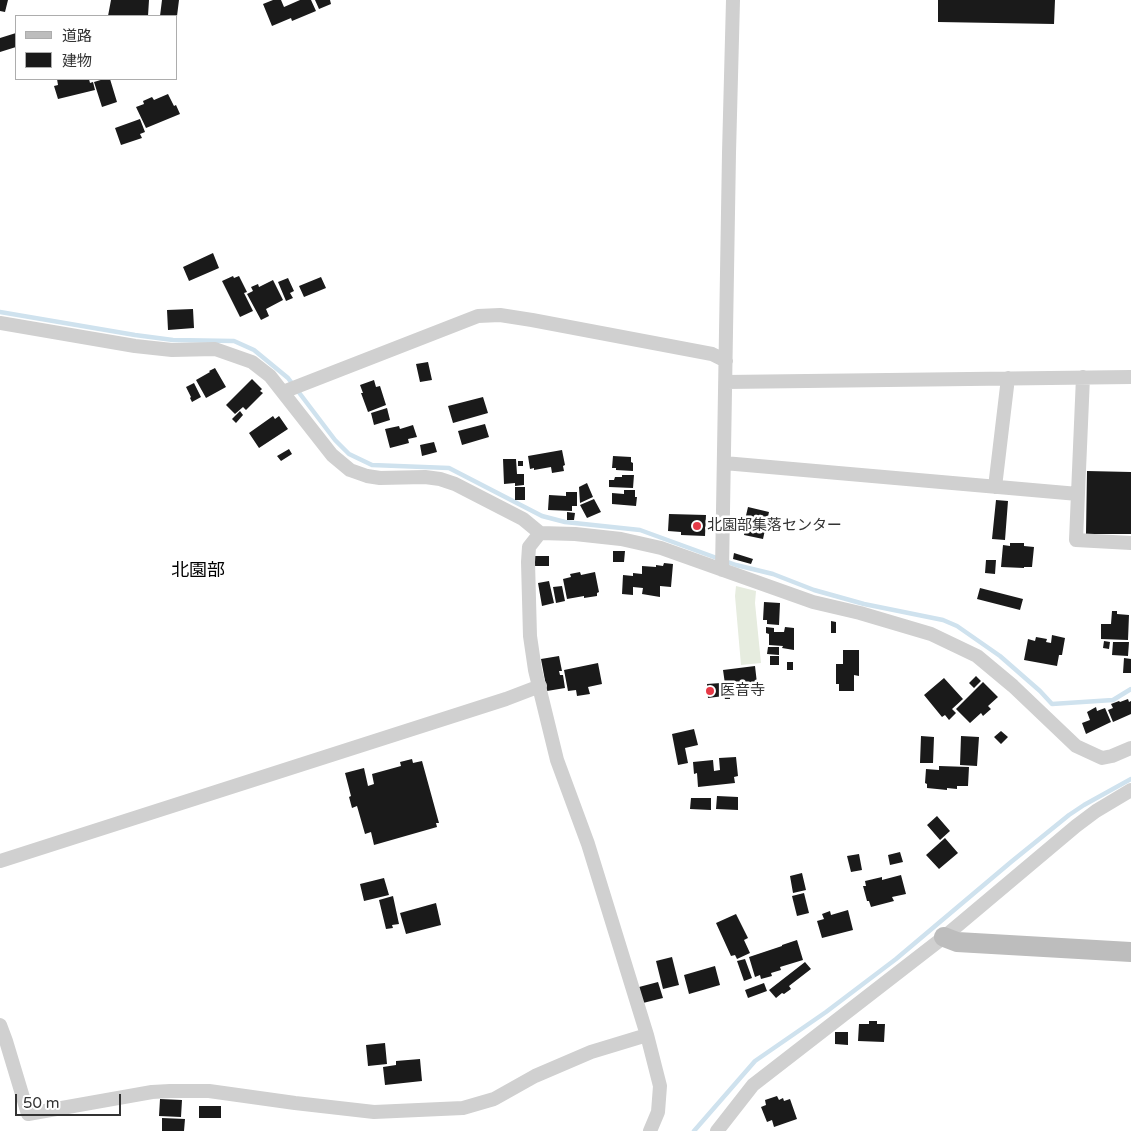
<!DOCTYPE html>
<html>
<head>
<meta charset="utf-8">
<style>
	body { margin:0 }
	#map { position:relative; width:1131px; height:1131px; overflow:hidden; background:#fff; font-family:"Varela Round","Noto Sans JP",sans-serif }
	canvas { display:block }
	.legend { position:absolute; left:15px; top:15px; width:162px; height:65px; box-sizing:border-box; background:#fff; border:1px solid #adadad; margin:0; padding:6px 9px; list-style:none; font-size:15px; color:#333 }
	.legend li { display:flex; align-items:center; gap:10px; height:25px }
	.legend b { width:25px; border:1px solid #adadad }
	.scale { position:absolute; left:15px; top:1094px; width:106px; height:22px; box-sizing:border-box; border:2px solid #333; border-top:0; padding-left:6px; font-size:15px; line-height:18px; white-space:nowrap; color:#333; -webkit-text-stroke:4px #fff; paint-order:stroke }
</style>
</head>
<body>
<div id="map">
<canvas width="1131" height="1131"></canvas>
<ul class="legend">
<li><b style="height:6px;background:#bdbdbd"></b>道路</li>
<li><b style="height:14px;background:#1a1a1a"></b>建物</li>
</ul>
<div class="scale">50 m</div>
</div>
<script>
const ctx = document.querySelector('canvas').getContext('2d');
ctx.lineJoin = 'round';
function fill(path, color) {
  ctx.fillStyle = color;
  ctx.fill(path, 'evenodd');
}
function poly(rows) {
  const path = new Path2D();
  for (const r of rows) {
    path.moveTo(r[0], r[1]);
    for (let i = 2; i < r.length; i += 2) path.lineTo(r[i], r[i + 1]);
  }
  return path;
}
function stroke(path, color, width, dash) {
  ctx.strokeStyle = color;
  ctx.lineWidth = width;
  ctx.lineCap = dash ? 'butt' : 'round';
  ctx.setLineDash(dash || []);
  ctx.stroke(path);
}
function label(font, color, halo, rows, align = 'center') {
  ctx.font = font + ' "Varela Round","Noto Sans JP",sans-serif';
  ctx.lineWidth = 5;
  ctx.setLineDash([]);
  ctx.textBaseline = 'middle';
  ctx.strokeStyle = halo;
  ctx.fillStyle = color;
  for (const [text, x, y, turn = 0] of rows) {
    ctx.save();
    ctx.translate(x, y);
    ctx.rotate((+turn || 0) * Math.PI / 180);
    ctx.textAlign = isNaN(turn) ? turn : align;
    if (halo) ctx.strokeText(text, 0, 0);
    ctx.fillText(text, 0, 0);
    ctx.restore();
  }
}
fill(poly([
	[736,586,756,591,755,603,761,663,741,665,735,596]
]), '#e6ecdf');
stroke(poly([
	[0,312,135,335,173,340,234,341,254,350,288,378,335,440,349,454,372,465,449,468,542,516,565,522,640,530,736,565,773,574,814,590,864,604,943,620,957,626,1000,656,1040,691,1052,704,1113,700,1131,689],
	[694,1131,755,1061,826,1012,896,959,1011,862,1069,815,1084,805,1131,779]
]), '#cfe2ee', 4.5);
fill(poly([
	[0,0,8,0,5,12,0,11],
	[111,0,149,0,148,16,108,16],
	[162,0,179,0,177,16,160,16],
	[273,0,281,0,284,7,300,0,311,0,316,11,292,21,291,18,272,26,263,4],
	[315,0,330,0,331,4,319,9],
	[938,0,1055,0,1054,24,938,22],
	[16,33,16,47,0,52,0,38],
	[57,79,72,79,72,80,78,79,89,79,90,83,93,82,95,90,58,99,54,86,58,85],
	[104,79,110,79,117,102,102,107,94,82],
	[168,94,174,106,176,105,180,114,146,128,136,107,144,104,143,101,152,97,154,100],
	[140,119,145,132,140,134,142,138,121,145,115,128],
	[213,253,219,268,189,281,183,267],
	[233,276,234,278,239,276,247,292,244,293,253,311,240,317,222,281],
	[321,277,326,288,304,297,299,286],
	[288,278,294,291,290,293,293,298,286,301,278,282],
	[273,280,283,300,266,309,269,316,261,320,247,294,253,291,251,287,258,284,259,287],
	[193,309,194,328,168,330,167,310],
	[428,362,432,380,420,382,416,364],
	[215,368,226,387,206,398,196,380,210,372,209,371],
	[252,379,262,389,260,391,263,393,246,410,243,407,235,414,226,405],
	[374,380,376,387,380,386,386,405,368,412,361,393,363,393,360,385],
	[194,383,201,397,192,402,190,398,191,397,186,387],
	[483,397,488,413,453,423,448,406],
	[387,408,390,420,374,425,371,413],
	[240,411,243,415,236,423,232,419],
	[273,416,275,419,279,416,288,429,259,448,249,433],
	[485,424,489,437,462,445,458,431],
	[413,425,417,437,408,439,409,443,390,448,385,429,399,426,400,429],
	[434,442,437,452,422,456,420,445],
	[289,449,292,454,281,461,277,456],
	[562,450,565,465,563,466,564,471,552,473,551,467,534,470,534,468,530,469,528,456],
	[613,456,631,457,631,462,633,463,633,471,616,470,616,468,612,468],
	[503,459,516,459,517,474,524,474,524,485,515,486,515,483,504,484],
	[518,461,523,461,523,466,518,466],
	[1087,471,1131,472,1131,534,1086,534],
	[622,475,634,475,633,488,609,487,609,480,614,480,615,477,622,477],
	[587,483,593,497,580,503,579,487],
	[515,487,525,487,525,500,515,500],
	[624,490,635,490,635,497,637,497,636,506,612,504,612,493,624,494],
	[566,492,577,492,577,506,572,506,572,511,548,510,549,495,566,496],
	[594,499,601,512,587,518,580,505],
	[996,500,1008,501,1005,540,992,539],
	[748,507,769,512,763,539,744,535,746,524,744,524],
	[567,512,575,513,574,520,567,520],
	[669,514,706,515,705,536,681,535,681,532,668,531],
	[1010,543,1024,543,1024,546,1034,547,1032,567,1024,567,1024,568,1001,567,1003,545,1010,546],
	[613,551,625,551,624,562,613,562],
	[734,553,753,559,751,564,733,559],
	[533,556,549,556,549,566,533,566],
	[986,560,996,560,995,574,985,573],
	[664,563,673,564,671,587,660,586,660,597,642,594,643,588,633,587,633,595,622,594,623,575,633,576,633,573,642,574,642,566,656,567,656,565,663,566],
	[580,572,581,575,595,572,599,592,597,593,597,596,584,598,584,596,567,599,563,579,571,577,570,574],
	[549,581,554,603,542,606,538,583],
	[562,586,565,601,556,603,553,587],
	[980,588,1023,599,1020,610,977,599],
	[764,602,780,603,779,625,767,624,767,620,763,620],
	[1112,611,1117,611,1117,614,1129,615,1128,640,1101,639,1101,624,1111,624],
	[831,621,836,622,836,633,831,633],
	[766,627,774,628,774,632,784,632,785,627,794,628,794,650,782,648,783,646,769,645,769,634,766,633],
	[1052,635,1065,638,1062,655,1059,655,1057,666,1024,660,1028,639,1035,641,1036,637,1047,639,1046,642,1051,643],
	[1104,641,1110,642,1109,649,1103,648],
	[1113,642,1129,642,1128,656,1112,655],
	[768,647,779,647,779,655,767,654],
	[843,650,859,650,859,676,854,675,854,691,839,691,839,684,836,684,836,664,843,664],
	[559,656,562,671,559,671,560,675,563,675,565,688,547,691,541,659],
	[770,656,779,656,779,665,770,665],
	[1124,658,1131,659,1131,673,1123,673],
	[787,662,793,662,793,670,787,670],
	[598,663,602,684,588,687,590,694,577,696,576,690,568,691,564,670],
	[755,666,758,692,730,695,730,699,725,699,724,696,708,698,707,684,721,683,721,684,725,684,723,670],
	[976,676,981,681,974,688,969,683],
	[944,678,963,699,952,709,956,713,949,720,945,715,942,717,924,695],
	[983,682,998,697,988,706,991,709,983,716,981,713,970,723,956,709],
	[1128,699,1129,702,1131,701,1131,714,1113,722,1108,710,1113,708,1111,704,1119,701,1120,702],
	[1096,707,1097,711,1105,708,1111,722,1086,734,1082,723,1090,720,1087,712],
	[694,729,698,745,685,748,688,763,678,765,672,734],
	[1001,731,1008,737,1001,744,994,737],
	[921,736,934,737,933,763,920,763],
	[961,736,979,737,977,766,960,765],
	[736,757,738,776,734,777,735,783,698,787,697,773,694,774,693,762,713,760,714,771,720,770,719,758],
	[412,759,413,763,422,761,439,823,436,823,437,827,374,845,371,832,365,834,357,806,352,808,349,797,351,796,345,773,364,768,368,786,374,784,372,774,401,766,400,762],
	[939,766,969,767,968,786,957,786,957,789,947,788,947,790,927,788,927,784,925,783,926,769,939,770],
	[717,796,738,797,738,810,716,809],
	[691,798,711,798,711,810,690,809],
	[937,816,950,831,940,840,927,825],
	[945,838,958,853,939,869,926,855],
	[900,852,903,862,890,865,888,855],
	[859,854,862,870,851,872,847,856],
	[802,873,806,890,793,893,790,876],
	[901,875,906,894,892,897,894,901,871,907,869,901,867,901,863,886,866,886,865,881,882,877,882,880],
	[384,878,389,895,364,901,360,884],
	[804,893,809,913,797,916,792,896],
	[393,896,399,924,392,925,393,928,386,929,379,900],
	[436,903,441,925,406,934,400,913],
	[848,910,853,930,822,938,817,921,824,919,822,914,830,911,831,915],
	[736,914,748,938,744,940,750,953,737,959,735,955,731,956,716,923],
	[797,940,803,960,780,967,781,970,771,973,772,976,761,979,760,975,755,977,749,957,782,946,782,945],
	[672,957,679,985,663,989,656,961],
	[745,959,752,978,744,981,737,961],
	[805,962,811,969,789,986,791,989,784,994,782,993,776,998,769,990],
	[715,966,720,985,689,994,684,975],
	[658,982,663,998,643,1003,639,987],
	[764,983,767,991,748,998,745,990],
	[869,1021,877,1021,877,1024,885,1024,884,1042,858,1041,859,1024,869,1024],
	[835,1032,848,1032,848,1045,835,1044],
	[385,1043,387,1064,368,1066,366,1045],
	[420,1059,422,1081,385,1085,383,1067,396,1065,396,1061],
	[777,1096,779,1100,783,1098,784,1101,790,1099,797,1119,774,1127,772,1120,767,1122,761,1107,766,1105,765,1100],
	[160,1099,182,1100,181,1117,159,1116],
	[199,1106,221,1106,221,1118,199,1118],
	[162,1118,185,1119,184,1131,162,1131]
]), '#1a1a1a');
stroke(poly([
	[0,323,135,346,172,350,215,349,252,362,270,376,332,455,350,470,367,476,380,478,425,477,440,479,455,484,523,519,540,533,575,534,621,539,661,548,813,602,860,613,931,634,977,656,1013,686,1076,746,1102,758,1112,756,1131,748],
	[1083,377,1076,540,1131,543],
	[726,382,1131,377],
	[283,392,478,316,500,315,532,320,712,354,726,361],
	[724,463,1078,494],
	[995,487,1008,378],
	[540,533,529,547,528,562,530,636,535,670,557,760,588,844,647,1035,660,1086,658,1112,650,1131],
	[722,570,729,153,733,0],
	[0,861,506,699,540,686],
	[0,1025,6,1041,28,1114,152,1092,170,1091,209,1091,295,1103,374,1112,463,1108,494,1099,535,1076,591,1052,647,1035],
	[717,1131,753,1085,944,937,1076,826,1096,811,1131,790]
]), '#d0d0d0', 14);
stroke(poly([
	[944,937,957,942,1131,952]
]), '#bdbdbd', 20);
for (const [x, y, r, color] of [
	[697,526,5,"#e63946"],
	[710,691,5,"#e63946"]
]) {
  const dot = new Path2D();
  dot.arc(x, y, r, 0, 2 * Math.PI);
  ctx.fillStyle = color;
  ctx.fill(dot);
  stroke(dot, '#fff', 2);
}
label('15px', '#333', '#fff', [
	["北園部集落センター",707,526],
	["医音寺",720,691]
], 'left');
label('18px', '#000', '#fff', [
	["北園部",198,571]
]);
</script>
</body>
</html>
